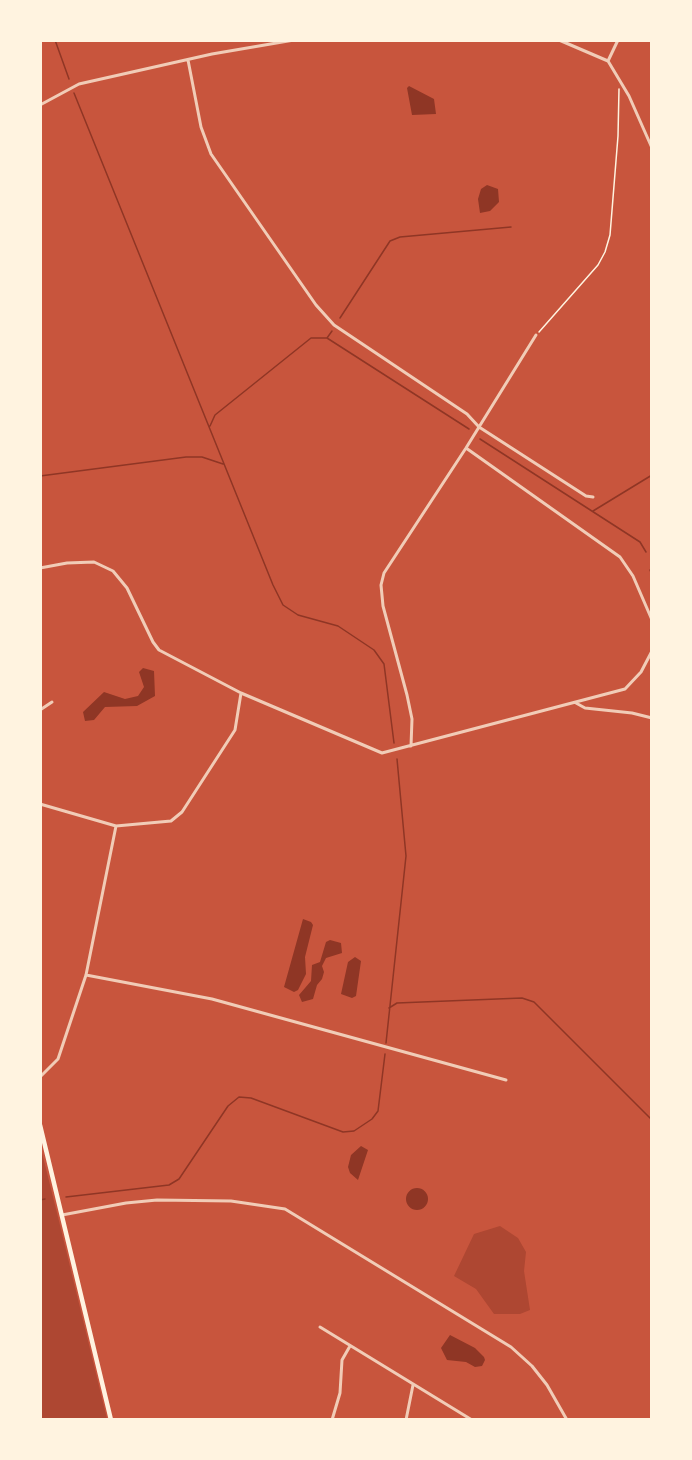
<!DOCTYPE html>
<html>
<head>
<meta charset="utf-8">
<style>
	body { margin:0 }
	#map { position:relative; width:692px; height:1460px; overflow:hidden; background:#c8553d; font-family:Inter,sans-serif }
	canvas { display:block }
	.frame { position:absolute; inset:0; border:42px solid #fff3e0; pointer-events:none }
</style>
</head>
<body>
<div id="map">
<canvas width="692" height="1460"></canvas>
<div class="frame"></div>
</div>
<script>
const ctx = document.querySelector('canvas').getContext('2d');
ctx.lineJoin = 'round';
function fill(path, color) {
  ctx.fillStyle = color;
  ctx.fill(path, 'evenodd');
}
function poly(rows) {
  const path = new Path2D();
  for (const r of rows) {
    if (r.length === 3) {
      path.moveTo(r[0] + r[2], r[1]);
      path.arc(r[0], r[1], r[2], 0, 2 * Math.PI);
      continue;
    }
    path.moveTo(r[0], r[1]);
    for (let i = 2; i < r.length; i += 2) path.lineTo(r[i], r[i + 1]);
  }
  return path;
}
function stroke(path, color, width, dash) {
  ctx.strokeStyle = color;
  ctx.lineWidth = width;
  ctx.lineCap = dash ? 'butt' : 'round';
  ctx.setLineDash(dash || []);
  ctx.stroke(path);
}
fill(poly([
	[40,1145,58,1217,107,1419,41,1419],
	[500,1226,518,1238,526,1252,524,1271,530,1310,520,1314,494,1314,476,1289,454,1276,474,1234]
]), '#ae4732');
fill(poly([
	[409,86,434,99,436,114,412,115,407,88],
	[487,185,498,189,499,202,490,211,480,213,478,199,481,189],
	[143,668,154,671,155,696,137,706,105,707,94,720,85,721,83,712,104,692,125,699,138,696,144,687,139,672],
	[303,919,311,922,313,925,305,957,306,974,298,990,294,992,284,987],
	[330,940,341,943,342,953,326,958,322,966,324,972,322,979,317,985,313,999,302,1002,299,995,311,981,312,965,320,962,326,942],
	[355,957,361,961,356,996,352,998,341,994,348,962],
	[361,1146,368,1150,358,1180,350,1173,348,1167,351,1155],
	[417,1199,11],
	[450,1335,475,1348,484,1357,485,1360,482,1366,475,1367,466,1362,447,1360,441,1348]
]), '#8f3625');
stroke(poly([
	[55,40,69,79],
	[74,93,273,585,283,605,298,615,338,626,374,650,384,664,394,743],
	[340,318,390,241,400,237,511,227],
	[327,338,332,331],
	[210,426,215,415,311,338,327,338,469,429],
	[480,439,640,542,646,552],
	[40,476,186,457,202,457,223,464],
	[593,511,652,475],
	[650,570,652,575],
	[389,1008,397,1003,522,998,534,1002,652,1120],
	[386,1043,406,856,397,759],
	[66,1197,169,1185,179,1179,228,1106,239,1097,251,1098,343,1132,354,1131,372,1119,378,1111,385,1054],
	[40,1200,45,1199]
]), '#8f3625', 1.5);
stroke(poly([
	[539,332,598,265,605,252,610,235,618,136,619,89]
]), '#fff3e0', 1.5);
stroke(poly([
	[559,40,608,61],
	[618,40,608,61,629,96,652,148],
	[188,60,201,127,211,154,316,305,334,325,467,414,479,427,586,496,593,497],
	[40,105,79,84,212,54,294,40],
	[466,448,620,557,633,576,652,620],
	[40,568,67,563,94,562,113,571,127,588,153,642,159,650,241,693,382,753,625,689,641,672,652,651],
	[576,703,585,708,632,713,652,718],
	[40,710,52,702],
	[411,746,412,719,407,695,383,606,381,585,384,573,466,448,536,335],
	[40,804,116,826,171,821,182,812,235,730,241,693],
	[86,975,212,999,506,1080],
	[40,1077,58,1059,86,975,116,826],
	[62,1215,126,1203,157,1200,231,1201,285,1209,511,1347,532,1366,547,1385,567,1420],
	[320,1327,472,1420],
	[332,1420,340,1393,342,1360,350,1346],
	[406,1420,413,1385]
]), '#f1ccb7', 3);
stroke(poly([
	[40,1125,111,1420]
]), '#fff3e0', 4.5);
</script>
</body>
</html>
